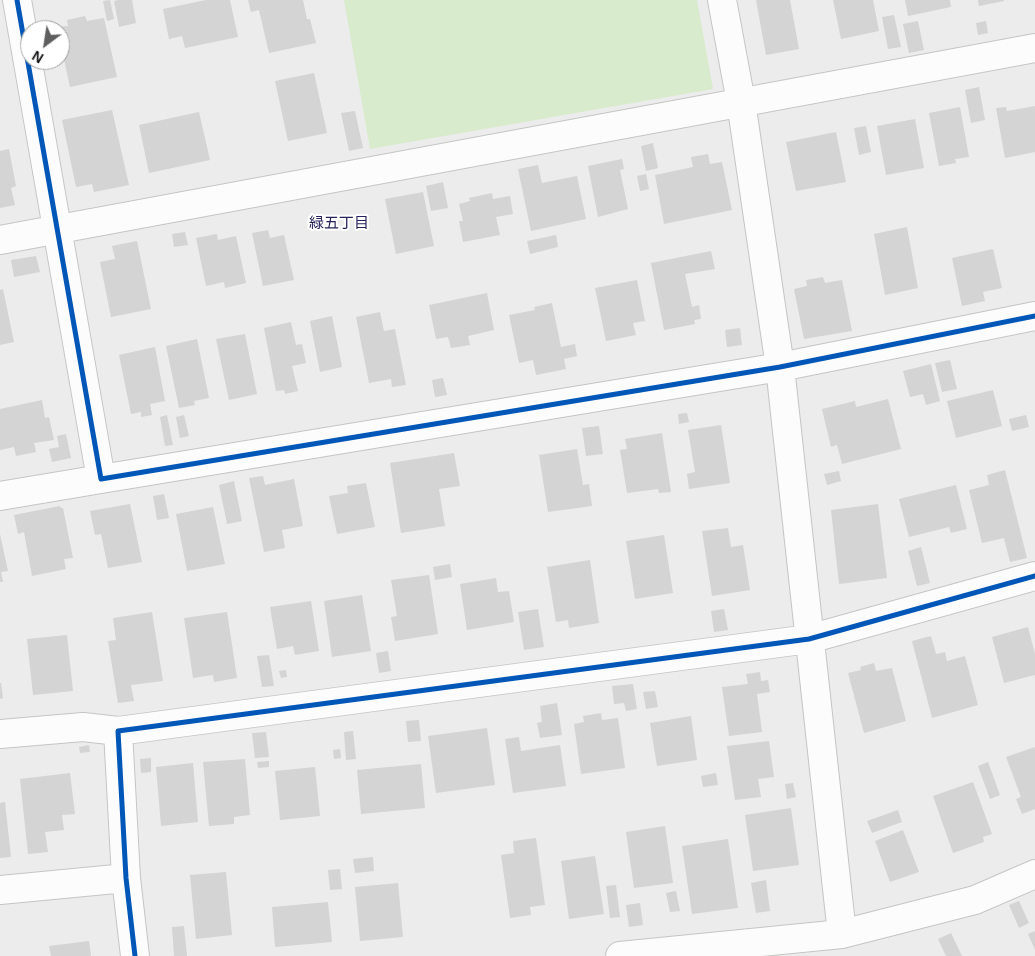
<!DOCTYPE html>
<html>
<head>
<meta charset="utf-8">
<style>
	body { margin:0 }
	#map { position:relative; width:1035px; height:956px; overflow:hidden; background:#ebeceb; font-family:Helvetica,sans-serif }
	canvas { display:block }
	.north { position:absolute; left:20px; top:20px; width:50px; height:50px; box-sizing:border-box; background:#fff; border:1px solid #a0a0a0; border-radius:50%; rotate:211deg; font-size:14px; font-weight:700; line-height:20px; text-align:center; color:#111211 }
	.north::after { content:''; display:block; margin:auto; width:18px; height:22px; background:#5d5e5d; clip-path:polygon(50% 0,100% 100%,50% 72%,0 100%) }
</style>
</head>
<body>
<div id="map">
<canvas width="1035" height="956"></canvas>
<div class="north">N</div>
</div>
<script>
const ctx = document.querySelector('canvas').getContext('2d');
ctx.lineJoin = 'round';
function fill(path, color) {
  ctx.fillStyle = color;
  ctx.fill(path, 'evenodd');
}
function poly(rows) {
  const path = new Path2D();
  for (const r of rows) {
    path.moveTo(r[0], r[1]);
    for (let i = 2; i < r.length; i += 2) path.lineTo(r[i], r[i + 1]);
  }
  return path;
}
function stroke(path, color, width, dash) {
  ctx.strokeStyle = color;
  ctx.lineWidth = width;
  ctx.lineCap = dash ? 'butt' : 'round';
  ctx.setLineDash(dash || []);
  ctx.stroke(path);
}
function label(font, color, halo, rows, align = 'center') {
  ctx.font = font + ' Helvetica,"Noto Sans JP",sans-serif';
  ctx.lineWidth = 4;
  ctx.setLineDash([]);
  ctx.textBaseline = 'middle';
  ctx.strokeStyle = halo;
  ctx.fillStyle = color;
  for (const [text, x, y, turn = 0] of rows) {
    ctx.save();
    ctx.translate(x, y);
    ctx.rotate((+turn || 0) * Math.PI / 180);
    ctx.textAlign = isNaN(turn) ? turn : align;
    if (halo) ctx.strokeText(text, 0, 0);
    ctx.fillText(text, 0, 0);
    ctx.restore();
  }
}
fill(poly([
	[344,0,697,0,713,89,370,149]
]), '#d9ebcd');
fill(poly([
	[110,0,114,19,107,21,103,1],
	[118,0,132,0,136,23,119,27,114,1],
	[206,0,230,0,238,37,185,48,182,36,169,39,163,9],
	[248,0,303,0,307,19,310,19,316,43,269,53,259,10,251,12],
	[756,0,790,0,799,49,766,55],
	[833,0,873,0,879,31,841,39],
	[905,0,950,0,951,7,908,16],
	[978,0,1004,0,1004,1,979,6],
	[894,15,901,47,888,49,882,17],
	[85,16,87,21,104,18,117,77,70,87,60,41,60,30,58,30,57,27,68,26,67,20],
	[918,21,924,50,909,53,903,24],
	[986,21,988,33,978,35,976,23],
	[314,73,327,133,288,141,275,81],
	[979,87,985,120,971,123,965,90],
	[1035,106,1035,152,1005,158,996,108,1006,107,1007,111],
	[960,107,969,157,955,159,956,163,939,166,929,113],
	[112,110,129,185,94,192,92,184,76,187,62,120],
	[355,111,363,148,349,151,341,113],
	[199,112,210,160,149,173,139,125],
	[915,119,924,168,886,175,877,126],
	[866,126,871,152,859,155,854,128],
	[836,132,846,182,796,191,786,142],
	[653,143,658,168,646,171,641,146],
	[9,149,16,186,11,188,15,205,0,208,0,151],
	[708,154,710,164,722,162,732,210,664,224,655,175,693,167,691,157],
	[622,159,624,169,620,170,628,209,598,217,588,166],
	[538,165,542,183,577,176,586,219,531,231,518,169],
	[646,174,649,189,640,191,637,176],
	[443,182,448,208,431,211,426,186],
	[423,192,434,246,396,254,385,199],
	[492,193,493,199,510,196,513,214,496,217,500,235,463,242,459,221,463,221,459,204,470,201,469,198],
	[907,227,918,288,885,295,874,234],
	[268,230,270,238,284,235,294,280,263,286,252,233],
	[185,232,188,245,174,247,172,234],
	[217,234,218,240,236,236,246,283,225,288,224,282,206,286,196,238],
	[556,235,558,247,530,254,527,241],
	[137,241,151,309,111,317,100,262,115,259,112,246],
	[993,249,1002,288,983,292,985,301,962,306,952,258],
	[711,251,715,269,685,274,692,307,699,305,701,319,694,320,695,324,664,330,651,263],
	[36,256,40,272,14,277,11,260],
	[823,277,825,283,842,280,852,331,804,339,794,289,807,286,806,280],
	[637,280,645,321,633,323,636,335,606,341,595,288],
	[3,289,14,342,0,345,0,290],
	[487,293,494,330,468,336,470,345,451,348,448,337,436,339,429,305],
	[552,303,561,347,575,344,577,356,564,359,566,369,536,375,533,360,519,363,509,315,535,310,534,307],
	[380,312,384,331,395,329,406,385,392,387,391,379,369,383,356,317],
	[332,316,342,367,320,372,310,321],
	[291,322,296,345,302,344,306,363,292,366,298,391,285,394,284,390,276,391,264,328],
	[740,328,742,345,727,347,725,330],
	[245,334,257,394,229,400,216,339],
	[197,339,209,398,194,401,195,405,179,408,166,346],
	[155,347,165,401,150,404,152,415,141,417,141,412,131,414,119,355],
	[950,360,957,389,942,392,935,363],
	[931,364,940,401,926,405,923,394,910,397,903,371],
	[443,378,447,395,435,397,432,380],
	[993,390,1002,426,956,438,947,401],
	[888,399,901,449,842,464,837,445,831,447,822,409,855,401,856,407],
	[42,400,45,418,49,417,54,440,34,443,36,452,16,456,14,447,0,450,0,409],
	[687,413,689,422,679,424,678,414],
	[167,415,173,445,165,446,160,417],
	[184,415,189,436,180,438,176,417],
	[1026,415,1029,427,1012,431,1009,419],
	[721,425,730,483,689,489,687,474,695,472,688,430],
	[599,426,603,454,586,456,582,428],
	[662,433,671,492,659,493,658,489,627,493,620,450,627,449,625,439],
	[66,434,71,458,52,462,49,449,59,447,57,436],
	[577,449,583,485,589,484,592,506,548,512,539,455],
	[454,453,460,486,439,489,445,526,401,533,390,463],
	[1005,470,1027,558,1010,562,1004,538,982,543,969,490,989,485,987,475],
	[839,471,841,481,827,485,824,474],
	[263,476,265,485,294,479,303,526,282,530,285,548,264,552,249,478],
	[234,481,242,521,227,524,219,485],
	[366,483,375,527,337,534,329,496,348,493,347,486],
	[956,485,967,529,951,533,949,527,909,537,899,499],
	[164,494,169,518,157,520,153,496],
	[130,504,142,562,108,568,101,534,95,535,90,511],
	[878,504,887,578,839,584,831,510],
	[60,506,61,508,63,508,73,558,64,559,66,569,32,576,24,532,18,534,14,515],
	[213,507,225,564,187,571,176,514],
	[728,528,731,547,743,545,750,590,712,596,702,531],
	[0,534,8,571,1,572,3,582,0,582],
	[664,535,673,593,635,599,626,541],
	[921,547,930,583,917,586,908,551],
	[590,560,599,623,569,628,568,620,556,622,547,567],
	[450,564,452,577,435,580,433,567],
	[429,575,438,634,395,641,391,617,397,616,391,580],
	[496,578,498,592,509,591,514,622,467,630,460,584],
	[362,595,371,651,332,657,324,601],
	[311,601,319,651,295,655,293,646,277,649,270,607],
	[538,609,544,647,524,650,518,612],
	[724,609,728,630,714,632,711,611],
	[152,612,163,681,131,685,134,701,118,703,108,641,116,640,113,618],
	[227,612,237,678,214,682,213,675,193,678,184,618],
	[1028,627,1035,654,1035,675,1004,683,992,637],
	[67,635,73,691,33,695,27,639],
	[931,636,936,654,945,652,947,661,965,656,978,705,932,718,912,641],
	[388,651,391,671,379,673,376,653],
	[269,655,274,686,262,687,257,656],
	[874,663,876,671,892,668,906,721,864,733,848,673,861,670,860,667],
	[286,670,287,677,281,678,279,671],
	[760,672,761,681,768,680,770,692,757,694,762,732,729,736,722,687,748,684,746,674],
	[0,683,1,683,3,698,0,699],
	[633,684,637,709,626,711,624,703,614,704,612,686],
	[655,691,658,707,646,709,643,692],
	[557,703,562,735,540,738,537,723,542,722,540,706],
	[601,713,602,720,618,718,625,768,581,774,574,724,584,722,583,716],
	[691,716,697,760,657,766,650,723],
	[419,720,421,741,408,742,406,721],
	[487,728,495,785,436,793,428,736],
	[353,731,356,759,346,760,344,732],
	[266,732,269,757,255,758,252,733],
	[519,737,521,751,560,745,566,786,513,793,505,739],
	[769,741,774,777,758,779,761,797,735,800,727,746],
	[89,745,90,752,80,753,79,747],
	[1035,747,1035,809,1022,814,1016,799,1021,797,1006,757],
	[340,749,341,758,334,759,333,750],
	[151,758,151,772,141,773,140,759],
	[245,759,250,815,234,817,234,824,209,826,203,762],
	[269,761,269,767,258,768,257,762],
	[988,762,1000,795,990,799,978,766],
	[193,763,198,822,161,826,156,767],
	[421,764,425,808,361,814,357,770],
	[315,767,320,816,280,820,275,771],
	[70,773,75,814,62,815,64,830,45,832,48,852,28,854,20,779],
	[716,773,718,785,703,787,701,776],
	[973,782,992,834,983,837,984,842,953,853,933,796],
	[793,783,796,797,787,799,785,784],
	[5,802,11,857,0,858,0,803],
	[791,808,799,865,753,871,745,815],
	[898,810,902,822,872,833,867,821],
	[665,826,673,883,634,888,626,832],
	[903,830,919,872,890,882,875,841],
	[536,838,545,905,530,907,531,915,510,918,501,855,514,853,513,841],
	[728,839,738,908,692,914,682,846],
	[595,856,604,914,569,919,561,861],
	[373,857,374,871,355,873,353,859],
	[340,869,342,889,330,890,328,870],
	[226,872,232,935,196,939,190,875],
	[766,880,770,911,756,913,751,883],
	[398,883,403,937,360,941,355,887],
	[616,885,620,917,610,918,606,886],
	[676,891,680,911,670,912,666,893],
	[1019,901,1029,923,1019,928,1009,905],
	[328,902,332,942,275,947,272,907],
	[640,903,643,925,629,927,626,905],
	[184,926,187,956,174,956,172,927],
	[1035,931,1035,950,1028,934],
	[951,933,962,956,946,956,938,939],
	[89,941,91,956,51,956,49,946]
]), '#d3d4d3');
const minor = poly([
	[17,0,101,479,780,367,1035,316],
	[722,0,741,102,780,367,842,934],
	[0,240,1035,48],
	[0,496,101,479],
	[0,734,83,727,118,731],
	[0,890,126,878],
	[135,956,126,878,118,731,809,639,1035,576],
	[620,956,842,934,975,900,1035,874]
]);
stroke(minor, '#c4c6c4', 30);
stroke(minor, '#fcfcfc', 28);
stroke(poly([
	[17,0,101,479,780,367,1035,316],
	[135,956,126,878,118,731,809,639,1035,576]
]), '#0057b8', 5);
label('15px', '#25225b', '#fff', [
	["緑五丁目",339,224]
]);
</script>
</body>
</html>
